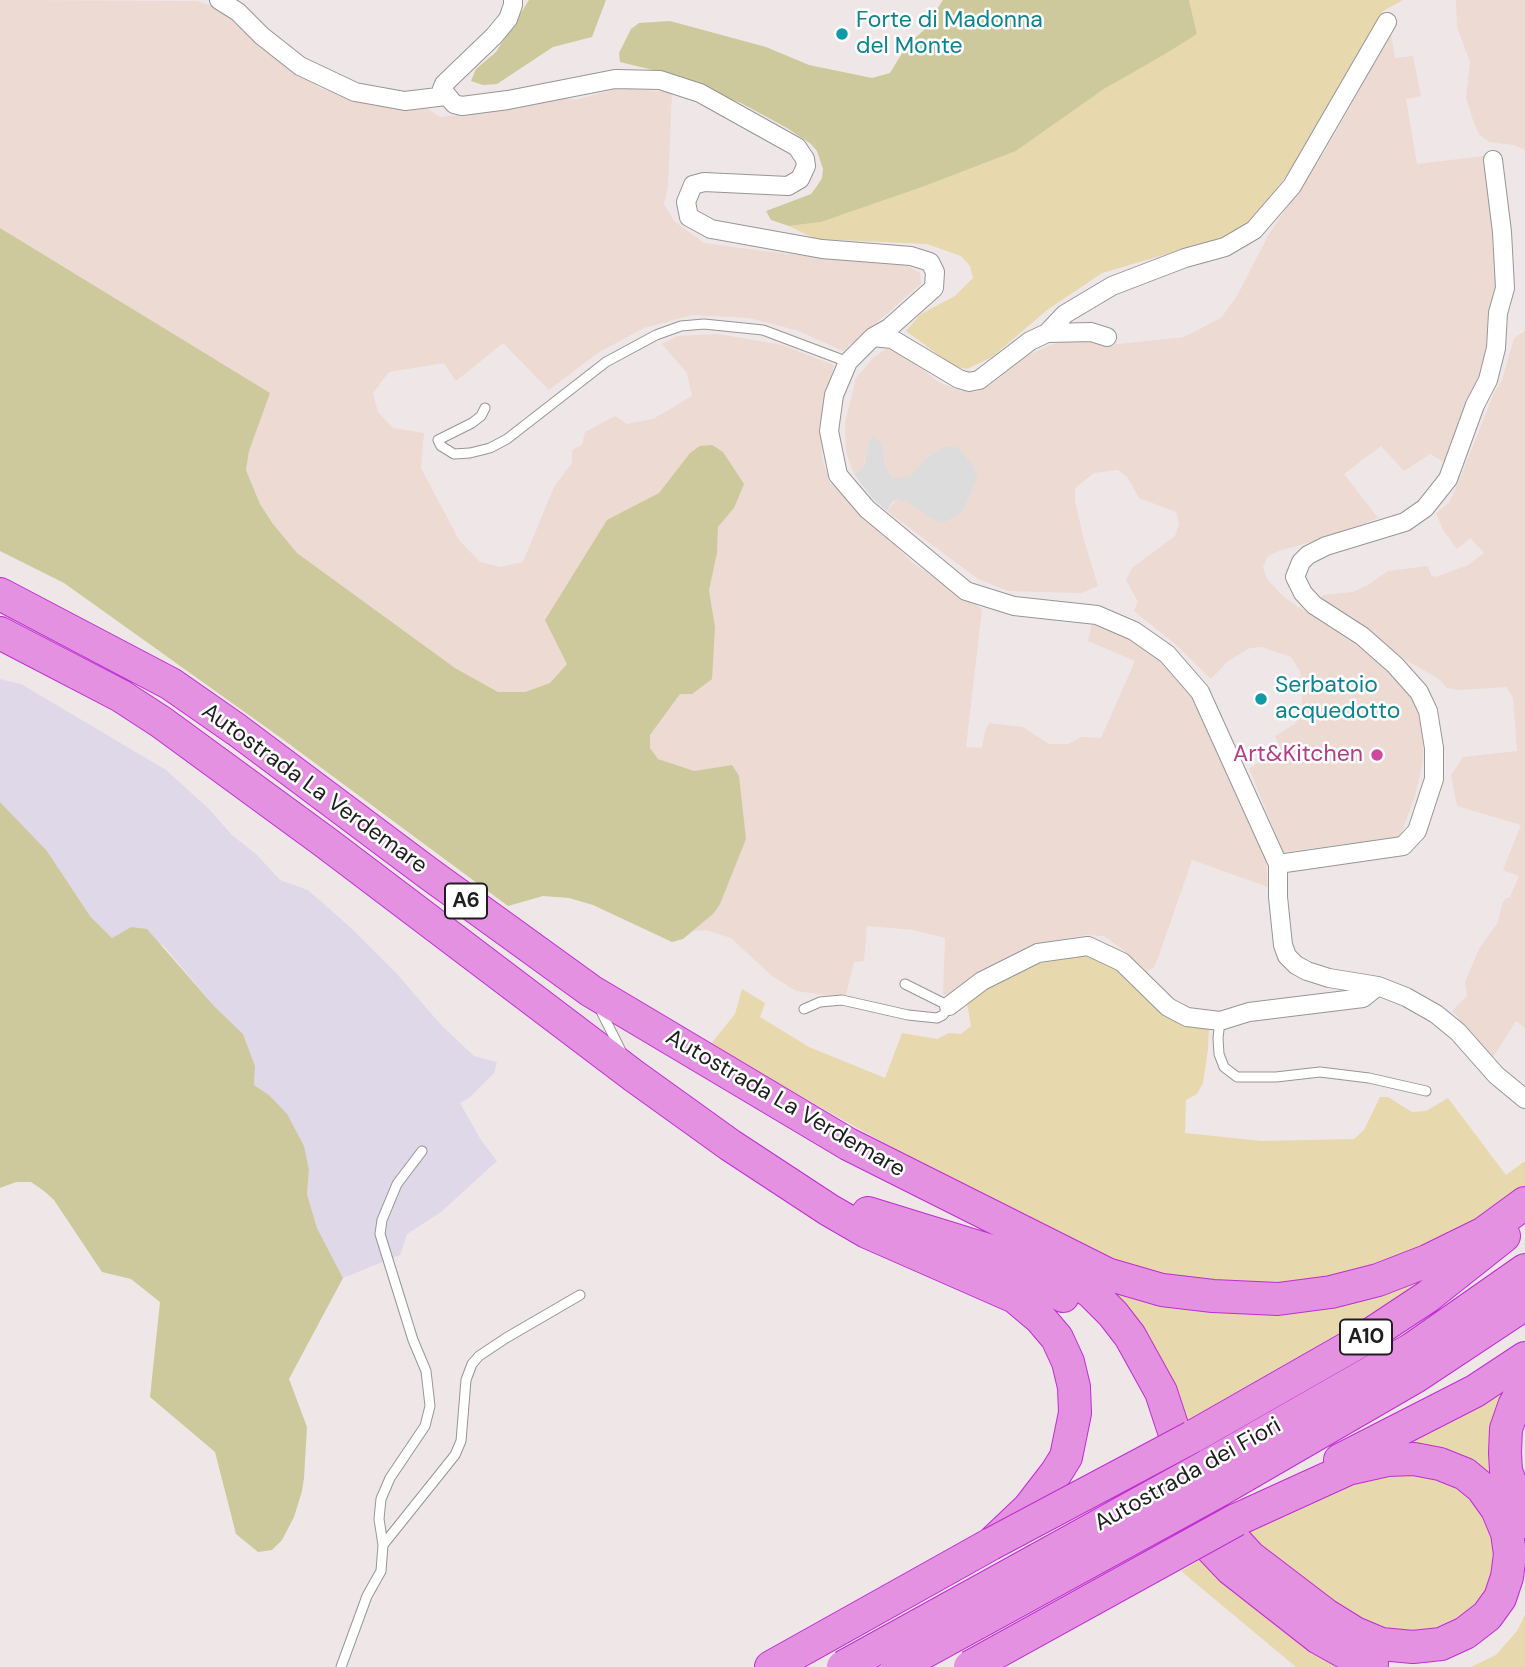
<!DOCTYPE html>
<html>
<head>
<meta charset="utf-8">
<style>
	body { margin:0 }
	canvas { display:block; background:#efe6e7 }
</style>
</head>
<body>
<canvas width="1525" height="1667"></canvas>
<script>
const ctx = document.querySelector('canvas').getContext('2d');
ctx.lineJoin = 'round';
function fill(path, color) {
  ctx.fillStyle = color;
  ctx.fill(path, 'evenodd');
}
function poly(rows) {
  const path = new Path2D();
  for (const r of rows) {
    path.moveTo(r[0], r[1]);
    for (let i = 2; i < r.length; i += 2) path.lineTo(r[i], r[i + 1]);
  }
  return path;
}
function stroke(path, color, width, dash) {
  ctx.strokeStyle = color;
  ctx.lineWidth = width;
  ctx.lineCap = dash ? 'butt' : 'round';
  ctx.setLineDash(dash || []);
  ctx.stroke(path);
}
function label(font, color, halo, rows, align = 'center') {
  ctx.font = font + ' "DM Sans",sans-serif';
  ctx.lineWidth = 5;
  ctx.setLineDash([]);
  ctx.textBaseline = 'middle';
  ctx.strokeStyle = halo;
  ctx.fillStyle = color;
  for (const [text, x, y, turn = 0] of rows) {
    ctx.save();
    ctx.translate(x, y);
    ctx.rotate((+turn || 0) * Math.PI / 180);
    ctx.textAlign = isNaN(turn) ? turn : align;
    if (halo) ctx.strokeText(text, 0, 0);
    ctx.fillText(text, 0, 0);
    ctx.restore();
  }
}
fill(poly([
	[872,436,882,443,886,467,892,478,944,447,956,446,961,450,973,465,978,477,963,512,946,522,940,523,897,499,892,502,887,511,873,499,854,474,864,466,869,441]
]), '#dddcdd');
fill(poly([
	[0,679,21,684,166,770,208,808,232,835,257,855,280,880,308,890,350,927,397,974,442,1026,474,1056,497,1062,494,1073,469,1098,460,1103,481,1140,497,1161,441,1212,407,1234,400,1255,343,1278,317,1228,307,1194,309,1170,269,1095,254,1085,255,1066,243,1034,214,1006,164,946,131,927,112,938,90,916,47,851,0,802]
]), '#dfd8e8');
fill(poly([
	[0,0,197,1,217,8,277,60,320,88,361,102,405,109,427,108,440,117,514,109,562,97,576,100,618,88,672,92,668,187,664,204,674,221,704,243,778,253,906,265,920,273,921,284,843,351,799,331,749,318,692,315,644,328,599,352,549,390,503,343,456,381,444,363,389,372,373,393,378,412,393,428,424,433,421,468,459,540,480,562,501,567,523,562,554,487,572,463,572,450,582,445,585,432,615,416,627,424,653,419,692,396,687,373,662,344,677,336,719,334,782,345,834,365,820,430,822,458,830,483,913,563,959,595,982,609,966,747,982,748,985,732,989,723,1023,727,1049,744,1068,744,1081,737,1101,738,1135,661,1088,641,1092,624,1128,638,1161,658,1197,700,1253,826,1266,861,1268,887,1192,860,1158,958,1154,967,1146,973,1122,949,1104,936,1086,935,1045,942,1017,956,956,994,943,995,945,938,914,930,867,926,864,961,854,962,846,995,832,996,796,991,772,976,731,938,706,930,693,931,713,914,746,839,732,765,694,771,670,764,658,759,650,748,650,735,680,694,715,627,709,590,717,553,718,527,734,508,690,453,659,493,645,501,567,664,550,683,525,692,498,692,455,668,297,553,273,524,260,504,246,470,249,451,269,393,0,228],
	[1456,0,1525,0,1525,150,1514,145,1489,142,1479,134,1474,123,1466,99,1470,62,1457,27],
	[1391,34,1395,58,1413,56,1421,96,1406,99,1417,164,1484,156,1499,249,1499,285,1489,355,1444,462,1430,454,1404,471,1381,446,1344,474,1378,518,1327,537,1279,551,1268,556,1263,567,1267,579,1285,598,1365,651,1396,679,1416,701,1424,727,1423,761,1415,796,1400,837,1283,852,1249,768,1282,751,1275,736,1295,724,1302,706,1300,671,1291,657,1262,647,1250,648,1228,661,1211,679,1174,643,1134,611,1138,602,1126,580,1132,568,1175,536,1179,524,1176,512,1139,498,1128,478,1118,470,1094,473,1075,488,1075,501,1084,540,1098,586,1081,593,1008,591,978,579,887,511,897,499,906,502,940,523,946,522,963,512,978,477,973,465,961,450,956,446,944,447,928,456,911,476,892,478,886,467,882,443,872,436,869,441,864,466,854,474,846,452,845,423,856,378,873,358,889,347,900,352,937,381,960,391,976,392,994,382,1028,355,1053,344,1078,340,1119,344,1184,337,1221,318,1237,296,1269,234,1324,153],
	[1525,331,1525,1028,1516,1021,1493,1057,1452,1011,1467,996,1465,982,1479,949,1498,922,1502,904,1505,899,1510,897,1519,876,1503,870,1521,825,1457,806,1451,775,1463,757,1517,751,1513,698,1506,687,1460,690,1447,688,1439,679,1409,662,1373,635,1324,606,1321,599,1323,595,1353,592,1368,585,1388,571,1428,566,1431,575,1435,577,1468,565,1484,553,1470,538,1457,549,1443,530,1436,513,1449,503,1461,476,1494,393,1502,380,1514,338]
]), '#eddad2');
fill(poly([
	[1189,0,1403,0,1383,11,1309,144,1256,218,1225,237,1102,273,1047,310,992,357,967,369,954,366,906,331,921,314,955,296,973,278,970,266,961,256,927,244,815,239,789,226,821,222,925,186,1016,151,1104,89,1197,34],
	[1090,955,1121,968,1151,1004,1182,1023,1209,1026,1208,1049,1203,1083,1197,1094,1186,1100,1185,1133,1262,1141,1354,1139,1364,1130,1380,1097,1388,1097,1412,1112,1426,1111,1448,1098,1506,1175,1525,1161,1525,1185,1486,1217,1421,1255,1346,1275,1290,1284,1227,1284,1150,1275,1085,1252,991,1203,710,1045,735,1014,742,989,765,1003,760,1017,809,1047,885,1078,902,1033,937,1039,949,1033,961,1034,971,1026,967,1003,996,983,1036,964],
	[1443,1266,1404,1299,1186,1427,1098,1281,1145,1297],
	[1508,1383,1505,1495,1388,1452],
	[1395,1470,1452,1482,1482,1508,1498,1548,1484,1606,1425,1638,1368,1631,1244,1535,1258,1525,1337,1486],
	[1202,1559,1349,1667,1296,1667,1181,1571],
	[1525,1615,1525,1667,1471,1667,1496,1655,1517,1631]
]), '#e7d8ae');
fill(poly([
	[529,0,606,0,592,37,553,47,497,84,483,85,471,81,476,69,496,52],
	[943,0,1189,0,1197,34,1165,54,1104,89,1016,151,925,186,821,222,789,226,771,220,766,211,811,194,817,186,822,178,823,169,817,151,811,144,787,128,741,103,653,70,620,62,619,53,631,29,639,23,670,21,766,47,809,65,872,78,890,73,907,45,923,31],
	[0,228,270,393,249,451,246,470,260,504,273,524,297,553,455,668,498,692,525,692,550,683,567,664,545,620,607,520,659,493,690,453,700,446,712,445,723,452,744,484,734,508,718,527,717,553,709,590,715,627,712,679,692,694,680,694,650,735,650,748,658,759,694,771,732,765,739,776,746,839,720,904,713,914,683,939,672,942,593,905,569,898,543,896,508,906,281,738,64,583,0,551],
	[0,802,47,851,90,916,112,938,131,927,147,929,214,1006,243,1034,255,1066,254,1085,269,1095,287,1114,304,1146,309,1170,307,1194,317,1228,343,1278,289,1379,307,1427,304,1478,302,1491,294,1517,282,1540,272,1550,258,1552,236,1534,215,1452,150,1397,160,1302,131,1279,102,1272,54,1200,44,1191,31,1182,16,1182,0,1188]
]), '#cdc99c');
const lane = poly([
	[485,408,481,416,472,423,438,440,441,446,454,454,470,453,490,448,507,439,606,362,656,335,681,326,704,324,763,330,848,362],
	[600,1009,622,1053],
	[804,1009,820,1002,842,1000,908,1015,937,1018,943,1015,949,1006,905,984],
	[1220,1021,1218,1038,1219,1054,1224,1067,1237,1077,1276,1077,1320,1072,1369,1078,1426,1091],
	[383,1545,455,1455,461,1441,466,1380,472,1364,479,1356,506,1338,580,1295],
	[341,1667,367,1596,381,1571,383,1545,379,1519,381,1499,390,1478,425,1426,430,1406,426,1371,413,1340,380,1234,382,1220,397,1184,422,1151]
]);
const street = poly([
	[219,0,238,12,262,36,300,66,355,92,405,101,446,96],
	[513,0,513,5,508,19,494,36,444,84,442,89,454,104,462,106,508,100,615,79,660,80,700,93,797,147,805,159,806,166,800,179,788,186,704,182,693,185,686,202,689,217,711,229,822,249,911,256,930,262,935,272,934,288,889,328,873,337,848,362,834,395,829,431,838,475,867,509,966,591,1014,606,1097,615,1134,631,1167,654,1200,692,1278,864,1278,897,1283,945,1287,956,1296,965,1307,971,1329,978,1378,986,1406,997,1436,1014,1458,1032,1496,1075,1525,1099],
	[1047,333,1065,314,1112,286,1185,258,1225,247,1254,230,1292,186,1387,22],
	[873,337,892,339,959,379,969,382,979,380,1030,341,1047,333,1091,332,1107,337],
	[1278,864,1403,846,1417,831,1434,779,1434,748,1428,711,1419,692,1395,665,1362,636,1314,605,1303,593,1295,577,1301,562,1308,555,1326,546,1405,522,1425,508,1448,479,1475,405,1488,380,1496,348,1498,313,1505,288,1502,232,1493,160],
	[949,1006,982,981,1038,953,1088,946,1122,962,1168,1007,1187,1017,1220,1021,1249,1012,1363,998,1378,986]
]);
const highway = poly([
	[0,594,171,684,237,730,428,873,591,991,848,1144,1107,1274,1162,1290,1213,1296,1278,1299,1331,1292,1378,1280,1427,1261,1484,1233,1525,1203],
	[0,633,121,696,161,722,325,842,634,1076,730,1145,829,1210,867,1232,1015,1297,1040,1318,1057,1338,1068,1362,1074,1387,1075,1413,1066,1457,1056,1473,1029,1508,991,1544,771,1667],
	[868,1213,988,1250,1022,1265,1063,1296],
	[1050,1262,1091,1292,1113,1314,1130,1336,1161,1392,1187,1471,1207,1508,1218,1522,1250,1557,1326,1615,1355,1633,1381,1644,1413,1647,1441,1644,1465,1633,1487,1616,1500,1598,1507,1577,1510,1554,1507,1533,1497,1509,1482,1488,1465,1474,1440,1464,1414,1459,1388,1460,1348,1469,1236,1520],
	[1525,1385,1514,1406,1506,1429,1505,1453,1506,1471,1525,1522],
	[1192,1437,1362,1340,1427,1297,1504,1236],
	[1340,1460,1475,1391,1525,1358],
	[1207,1466,1412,1349,1525,1270],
	[1171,1486,1178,1504,1195,1531,1231,1569,1319,1638,1346,1653,1372,1663],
	[1220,1490,1415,1377,1525,1304]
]);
stroke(lane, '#969696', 11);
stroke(street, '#969696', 20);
stroke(highway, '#c02dd3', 34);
stroke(lane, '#fff', 9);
stroke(street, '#fff', 18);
stroke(highway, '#e391e0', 32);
const highwayBridge = poly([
	[991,1544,1192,1437],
	[843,1667,1207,1466],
	[897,1667,1220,1490],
	[970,1667,1236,1520]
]);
stroke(highwayBridge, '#c02dd3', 34, []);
stroke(highwayBridge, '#e391e0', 32);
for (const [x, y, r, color] of [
	[842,34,7,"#0f9aa8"],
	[1261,699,7,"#0f9aa8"],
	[1377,755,7,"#d1479c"]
]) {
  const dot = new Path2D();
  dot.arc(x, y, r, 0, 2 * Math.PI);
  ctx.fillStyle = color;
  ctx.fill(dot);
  stroke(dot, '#fff', 2.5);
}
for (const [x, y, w] of [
	[466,901,42],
	[1366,1337,52]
]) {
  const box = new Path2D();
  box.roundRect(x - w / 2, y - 17.5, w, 35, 5);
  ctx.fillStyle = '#fff';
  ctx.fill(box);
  stroke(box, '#1f1f1f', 2);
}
label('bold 21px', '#1f1f1f', null, [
	["A6",466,901],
	["A10",1366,1337]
]);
label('23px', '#0d838f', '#fff', [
	["Forte di Madonna",856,21],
	["del Monte",856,47],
	["Serbatoio",1275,686],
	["acquedotto",1275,712]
], 'left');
label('23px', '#b23c85', '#fff', [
	["Art&Kitchen",1363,755]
], 'right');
label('23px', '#1f1f1f', '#fff', [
	["Autostrada La Verdemare",314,789,36],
	["Autostrada La Verdemare",785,1104,30],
	["Autostrada dei Fiori",1188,1475,-29]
]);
</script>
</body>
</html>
